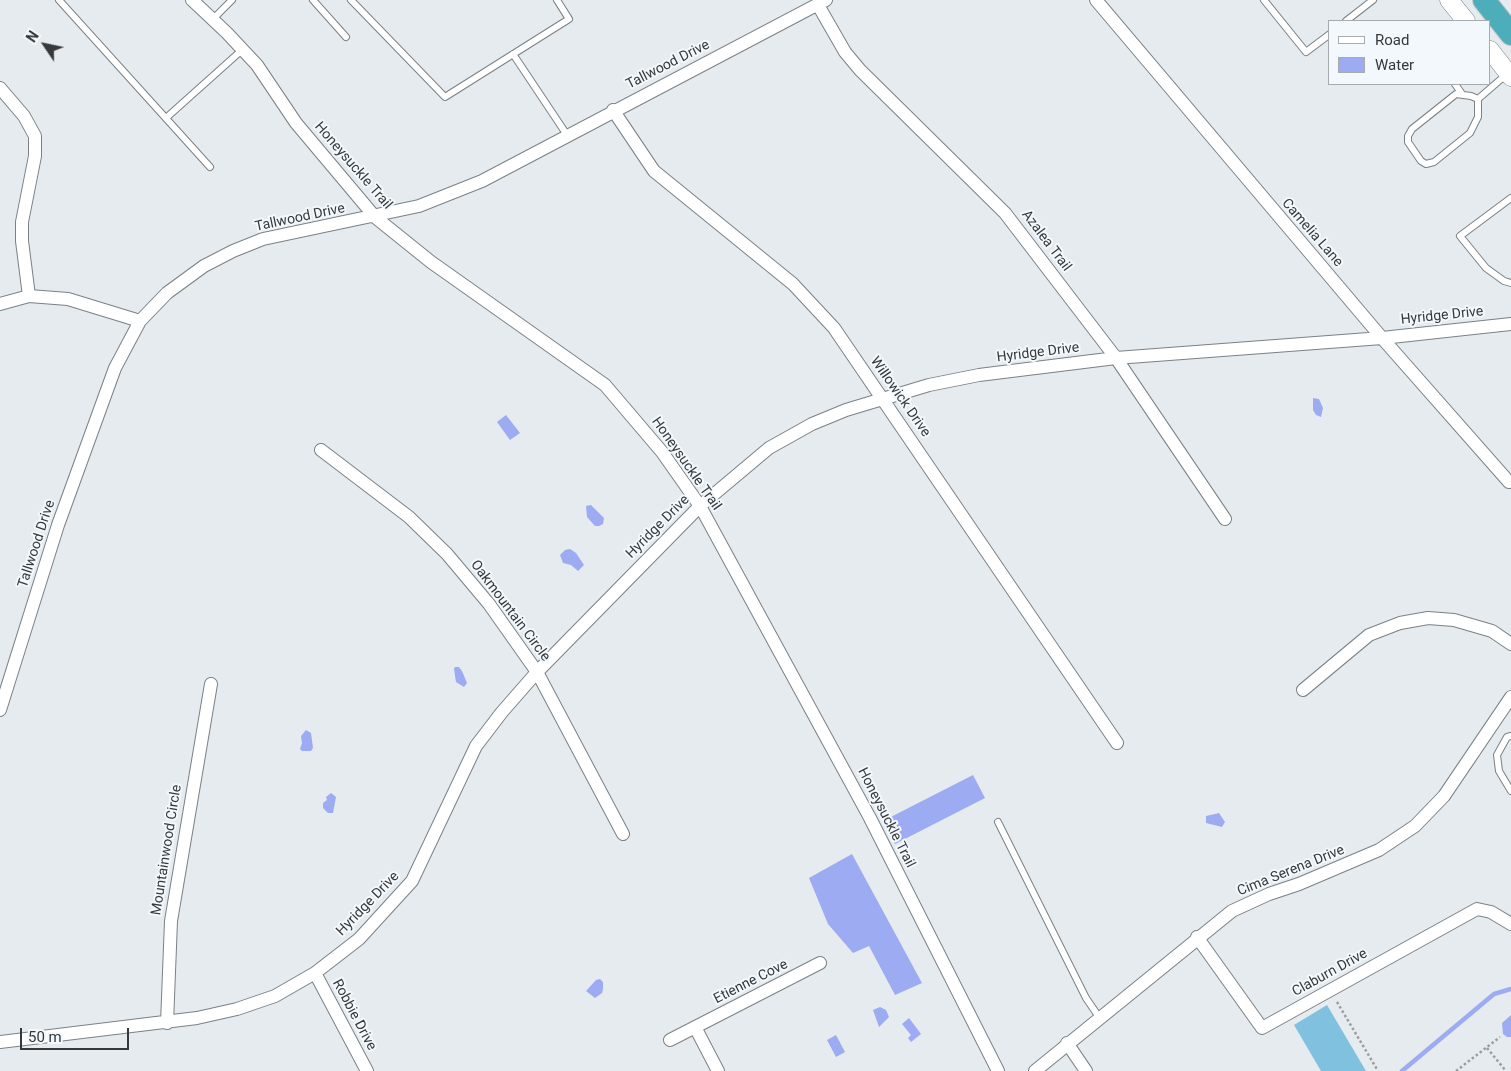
<!DOCTYPE html>
<html>
<head>
<meta charset="utf-8">
<style>
	body { margin:0 }
	#map { position:relative; width:1511px; height:1071px; overflow:hidden; background:#e5ebee; font-family:Roboto,sans-serif }
	canvas { display:block }
	.legend { position:absolute; left:1328px; top:20px; width:162px; height:65px; box-sizing:border-box; background:#f2f8fc; border:1px solid #a7abae; margin:0; padding:6px 9px; list-style:none; font-size:15px; color:#36383a }
	.legend li { display:flex; align-items:center; gap:10px; height:25px }
	.legend b { width:25px; border:1px solid #a7abae }
	.north { position:absolute; left:20px; top:20px; width:50px; height:50px; -webkit-text-stroke:4px #f2f8fc; paint-order:stroke; rotate:304deg; font-size:14px; font-weight:700; line-height:20px; text-align:center; color:#36383a }
	.north::after { content:''; display:block; margin:auto; width:18px; height:22px; background:#36383a; clip-path:polygon(50% 0,100% 100%,50% 72%,0 100%) }
	.scale { position:absolute; left:20px; top:1028px; width:109px; height:22px; box-sizing:border-box; border:2px solid #36383a; border-top:0; padding-left:6px; font-size:15px; line-height:18px; white-space:nowrap; color:#36383a; -webkit-text-stroke:4px #f2f8fc; paint-order:stroke }
</style>
</head>
<body>
<div id="map">
<canvas width="1511" height="1071"></canvas>
<ul class="legend">
<li><b style="height:6px;background:#fff"></b>Road</li>
<li><b style="height:14px;background:#9cabf2"></b>Water</li>
</ul>
<div class="north">N</div>
<div class="scale">50 m</div>
</div>
<script>
const ctx = document.querySelector('canvas').getContext('2d');
ctx.lineJoin = 'round';
function fill(path, color) {
  ctx.fillStyle = color;
  ctx.fill(path, 'evenodd');
}
function poly(rows) {
  const path = new Path2D();
  for (const r of rows) {
    path.moveTo(r[0], r[1]);
    for (let i = 2; i < r.length; i += 2) path.lineTo(r[i], r[i + 1]);
  }
  return path;
}
function stroke(path, color, width, dash) {
  ctx.strokeStyle = color;
  ctx.lineWidth = width;
  ctx.lineCap = dash ? 'butt' : 'round';
  ctx.setLineDash(dash || []);
  ctx.stroke(path);
}
function label(font, color, halo, rows, align = 'center') {
  ctx.font = font + ' Roboto,sans-serif';
  ctx.lineWidth = 4;
  ctx.setLineDash([]);
  ctx.textBaseline = 'middle';
  ctx.strokeStyle = halo;
  ctx.fillStyle = color;
  for (const [text, x, y, turn = 0] of rows) {
    ctx.save();
    ctx.translate(x, y);
    ctx.rotate((+turn || 0) * Math.PI / 180);
    ctx.textAlign = isNaN(turn) ? turn : align;
    if (halo) ctx.strokeText(text, 0, 0);
    ctx.fillText(text, 0, 0);
    ctx.restore();
  }
}
fill(poly([
	[1327,1005,1366,1071,1321,1071,1294,1025]
]), '#80c1e0');
fill(poly([
	[1313,398,1319,399,1323,408,1321,417,1316,415,1313,410],
	[506,415,520,433,510,440,497,422],
	[591,505,604,518,603,524,599,526,595,526,587,517,586,506],
	[570,549,576,553,584,565,578,571,571,565,563,563,560,555,565,550],
	[455,667,459,667,462,671,467,683,464,687,456,682,454,669],
	[306,730,311,733,313,748,311,751,302,751,300,749,302,743,301,736],
	[973,775,985,798,895,844,883,821],
	[331,793,336,797,333,813,328,813,323,808,323,803,327,800,326,797],
	[1219,813,1225,822,1222,827,1206,823,1206,816],
	[852,854,922,983,895,995,869,946,853,953,828,924,809,878],
	[600,979,603,982,603,989,602,993,595,998,586,991,596,980],
	[880,1007,886,1010,889,1017,879,1027,873,1010],
	[1511,1015,1511,1037,1507,1037,1503,1034,1502,1023],
	[909,1018,921,1034,911,1042,908,1038,911,1035,902,1024],
	[836,1035,845,1052,836,1057,827,1040]
]), '#9cabf2');
stroke(poly([
	[1402,1071,1494,994,1511,989]
]), '#9cabf2', 4.5);
const service = poly([
	[59,0,210,167],
	[313,0,346,37],
	[351,0,445,97,569,19,557,0],
	[1264,0,1306,52,1330,34],
	[213,19,232,0],
	[1346,21,1373,0],
	[513,54,567,135],
	[1455,84,1462,94],
	[1478,99,1471,96,1456,94,1412,129,1408,136,1408,142,1421,161,1426,164,1434,162,1470,133,1478,117,1478,99,1507,74],
	[166,118,242,50],
	[1511,198,1460,236,1486,268,1504,281,1511,283],
	[1511,736,1507,737,1497,755,1499,771,1511,791],
	[998,822,1086,998,1099,1017]
]);
const minor = poly([
	[192,0,227,33,257,65,296,123,375,217,431,262,605,385,662,452,700,506,870,818,998,1071],
	[1096,0,1382,338,1509,482],
	[818,5,845,52,860,70,1005,213,1116,358,1225,519],
	[0,88,24,116,35,136,35,156,22,222,22,241,29,296],
	[613,110,654,171,793,284,834,328,1117,743],
	[0,304,29,296,68,299,140,321],
	[321,450,409,517,447,554,489,604,537,672,623,834],
	[1303,690,1369,635,1400,623,1428,618,1454,620,1492,631,1511,644],
	[0,710,58,525,115,368,140,321,167,293,204,266,233,251,263,239,419,206,482,181,826,0],
	[1197,937,1262,1028,1477,909,1491,912,1511,924],
	[315,973,367,1071],
	[167,1023,171,921,211,684],
	[695,1027,718,1071],
	[670,1040,820,963],
	[0,1042,197,1018,237,1009,275,996,315,973,359,939,412,881,476,746,502,712,537,672,700,506,769,448,812,424,846,410,929,385,979,375,1116,358,1382,338,1511,324],
	[1067,1043,1086,1071],
	[1035,1071,1232,911,1269,894,1299,884,1379,850,1415,826,1444,796,1511,697]
]);
const secondary = poly([
	[1449,0,1466,21],
	[1490,50,1511,77]
]);
const motorway = poly([
	[1484,0,1511,34]
]);
stroke(service, '#7b8184', 8);
stroke(minor, '#7b8184', 14);
stroke(secondary, '#7b8184', 19);
stroke(motorway, '#c7c7c8', 24);
stroke(poly([
	[1337,1002,1378,1071],
	[1487,1048,1506,1071],
	[1456,1071,1500,1037]
]), '#999ea0', 2.5, [2.5, 2.5]);
stroke(service, '#fff', 6);
stroke(minor, '#fff', 12);
stroke(secondary, '#fff', 18);
stroke(motorway, '#4eadba', 22);
label('14px', '#36383a', '#f2f8fc', [
	["Tallwood Drive",668,65,-27],
	["Honeysuckle Trail",353,166,49],
	["Tallwood Drive",300,218,-12],
	["Camelia Lane",1312,233,49],
	["Azalea Trail",1046,241,53],
	["Hyridge Drive",1442,316,-6],
	["Hyridge Drive",1038,353,-7],
	["Willowick Drive",900,397,55],
	["Honeysuckle Trail",686,464,55],
	["Hyridge Drive",658,527,-45],
	["Tallwood Drive",37,544,-72],
	["Oakmountain Circle",510,611,53],
	["Honeysuckle Trail",886,818,63],
	["Mountainwood Circle",167,850,-81],
	["Cima Serena Drive",1291,871,-22],
	["Hyridge Drive",368,904,-46],
	["Claburn Drive",1330,973,-29],
	["Etienne Cove",751,982,-27],
	["Robbie Drive",354,1015,62]
]);
</script>
</body>
</html>
